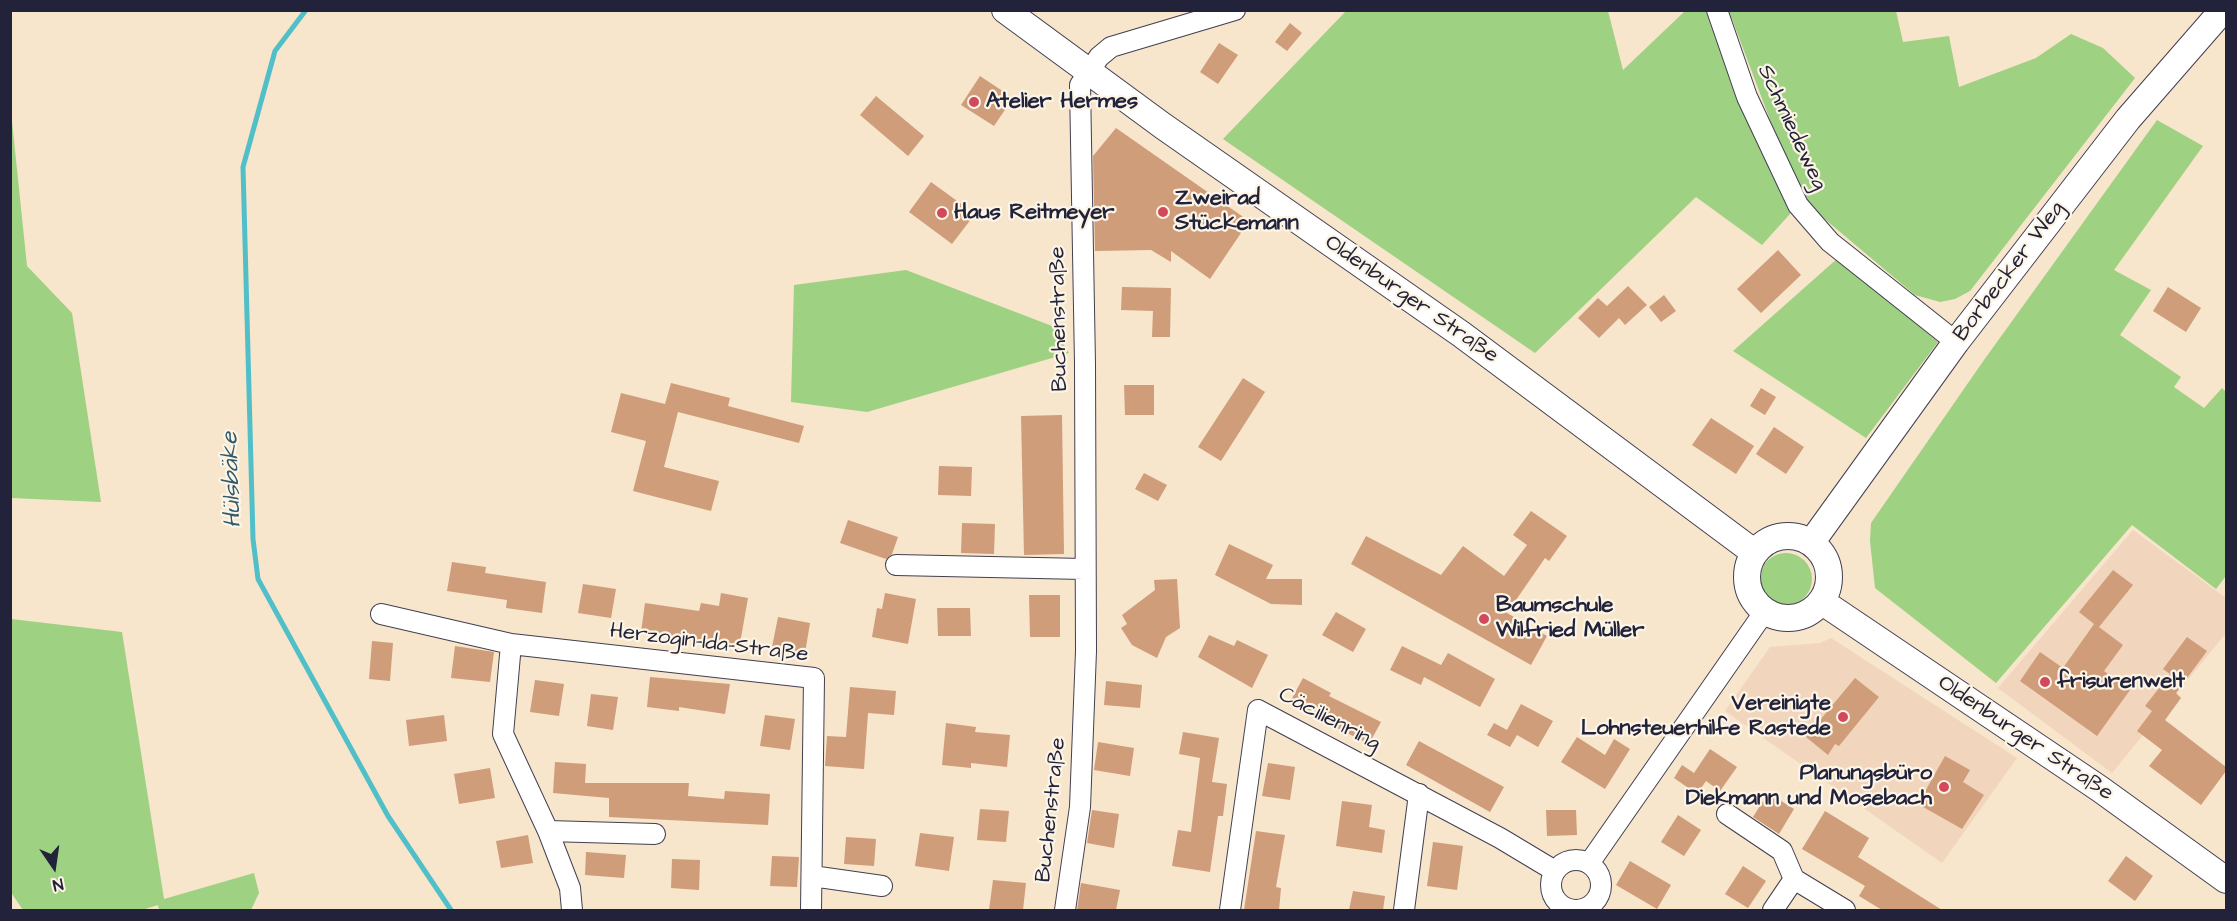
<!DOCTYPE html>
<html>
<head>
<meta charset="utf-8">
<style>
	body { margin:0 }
	#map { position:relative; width:2237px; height:921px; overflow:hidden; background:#f7e5cc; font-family:"Architects Daughter",sans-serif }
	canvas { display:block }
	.frame { position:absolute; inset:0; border:12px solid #22223b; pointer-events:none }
	.north { position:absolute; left:24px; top:837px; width:60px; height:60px; -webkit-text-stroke:4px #fcf5e5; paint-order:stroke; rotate:167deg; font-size:16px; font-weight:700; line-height:24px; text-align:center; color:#22223b }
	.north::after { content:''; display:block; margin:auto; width:21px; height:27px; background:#22223b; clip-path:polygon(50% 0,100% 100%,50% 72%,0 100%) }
</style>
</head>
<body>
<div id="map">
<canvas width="2237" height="921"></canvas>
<div class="frame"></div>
<div class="north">N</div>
</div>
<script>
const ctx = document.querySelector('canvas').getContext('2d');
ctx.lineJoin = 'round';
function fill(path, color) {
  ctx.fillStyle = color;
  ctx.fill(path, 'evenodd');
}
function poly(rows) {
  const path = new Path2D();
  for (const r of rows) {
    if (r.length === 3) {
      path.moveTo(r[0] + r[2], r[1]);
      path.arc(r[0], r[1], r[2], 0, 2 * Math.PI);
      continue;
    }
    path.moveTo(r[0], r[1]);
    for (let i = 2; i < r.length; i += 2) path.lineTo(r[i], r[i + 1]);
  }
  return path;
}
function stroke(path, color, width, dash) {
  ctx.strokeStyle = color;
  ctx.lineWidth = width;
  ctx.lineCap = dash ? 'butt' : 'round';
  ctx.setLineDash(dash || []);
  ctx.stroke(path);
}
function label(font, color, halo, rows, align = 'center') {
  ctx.font = font + ' "Architects Daughter",sans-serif';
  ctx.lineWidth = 4.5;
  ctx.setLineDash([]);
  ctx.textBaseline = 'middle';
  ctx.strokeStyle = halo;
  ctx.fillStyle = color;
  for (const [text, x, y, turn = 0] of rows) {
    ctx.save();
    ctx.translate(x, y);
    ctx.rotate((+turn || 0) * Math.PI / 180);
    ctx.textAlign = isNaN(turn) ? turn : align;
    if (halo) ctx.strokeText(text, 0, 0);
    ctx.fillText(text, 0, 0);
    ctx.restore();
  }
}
fill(poly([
	[2133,530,2226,598,2226,633,2112,773,1998,688],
	[1831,638,2017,758,1942,863,1725,711,1770,647,1820,643]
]), '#f1d5bd');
fill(poly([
	[1346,11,1608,11,1623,70,1685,11,1896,11,1903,42,1949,36,1959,87,2036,58,2071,34,2103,48,2135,78,1970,291,1955,299,1940,302,1915,295,1808,205,1778,141,1732,19,1719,21,1798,205,1762,245,1696,197,1535,353,1223,139],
	[10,102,27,266,72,313,101,502,11,498],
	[2157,120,2203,146,2114,270,2151,290,2120,335,2181,377,2174,387,2204,408,2222,388,2226,392,2226,576,2216,589,2132,525,1996,683,1875,588,1870,541,1871,523,1984,360],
	[1838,258,1938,342,1866,438,1733,351],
	[906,270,1052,326,1069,353,867,412,791,402,794,285],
	[1786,579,26],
	[11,619,122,632,164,899,254,873,259,893,251,910,159,910,158,905,142,910,23,910,10,891]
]), '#9ed181');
stroke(poly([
	[306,10,275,51,243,167,253,539,258,579,388,816,451,910]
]), '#51bfc8', 5);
fill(poly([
	[1290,23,1302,33,1287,51,1275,42],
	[1219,43,1238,55,1218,84,1200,72],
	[980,76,1013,98,994,126,961,105],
	[876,96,924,136,908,156,860,115],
	[1116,128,1249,221,1210,279,1171,251,1171,262,1151,250,1095,251,1093,156],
	[931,182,975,214,952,244,909,212],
	[1778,250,1801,275,1761,313,1737,289],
	[1628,286,1647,305,1625,325,1619,318,1599,338,1578,318,1598,298,1607,306],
	[1122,287,1171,288,1170,337,1152,337,1153,311,1121,310],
	[2168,287,2201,308,2186,332,2153,311],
	[1664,295,1676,311,1661,322,1649,307],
	[1243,378,1265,392,1221,461,1198,447],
	[671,383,730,398,728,406,804,426,799,443,678,412,664,467,719,481,711,511,633,491,646,441,611,432,621,393,665,404],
	[1124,385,1154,385,1154,415,1125,415],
	[1761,388,1776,397,1765,415,1750,406],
	[1062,415,1064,554,1024,555,1021,416],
	[1711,418,1754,446,1736,474,1692,445],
	[1774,427,1804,447,1786,474,1756,454],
	[939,466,972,467,971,496,938,495],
	[1144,473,1167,485,1158,501,1135,489],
	[1531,511,1567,536,1549,561,1545,558,1507,613,1547,636,1531,665,1351,564,1366,536,1441,575,1463,546,1504,576,1527,545,1513,535],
	[848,520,898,537,892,554,886,559,840,543],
	[962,523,995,524,994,554,961,553],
	[1229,544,1273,565,1266,579,1302,579,1302,605,1271,604,1215,575],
	[452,562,486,567,485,573,546,582,542,613,506,608,507,600,447,591],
	[2113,570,2133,585,2099,627,2123,645,2104,671,2130,690,2097,736,2020,681,2040,652,2063,668,2094,624,2079,612],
	[1177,579,1180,628,1166,637,1157,658,1132,645,1121,628,1127,624,1122,615,1155,590,1154,580],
	[583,584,616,589,611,618,578,613],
	[721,593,748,598,739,649,641,632,645,603,699,611,701,603,719,606],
	[885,593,916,599,908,644,872,637,877,608,882,609],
	[1029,595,1060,595,1060,637,1030,637],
	[937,608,970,608,971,636,938,636],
	[1336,612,1366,629,1353,652,1322,635],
	[778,617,810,623,805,653,772,647],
	[1209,635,1234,646,1237,640,1268,655,1252,688,1198,657],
	[2187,637,2207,651,2176,693,2181,698,2165,720,2226,767,2226,771,2201,805,2149,766,2162,750,2137,731,2152,711,2145,706,2170,674,2163,669],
	[372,641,393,643,390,681,369,679],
	[455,646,494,652,490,682,451,678],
	[1402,646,1441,665,1448,653,1495,679,1480,707,1424,677,1421,685,1390,670],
	[650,677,730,684,725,714,679,707,679,711,647,707],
	[1303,678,1331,693,1329,696,1381,722,1369,744,1289,704],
	[1855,678,1879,697,1839,746,1835,744,1828,755,1806,737],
	[535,680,564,684,559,716,530,712],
	[1106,681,1142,685,1140,708,1104,705],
	[850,687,896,691,894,715,868,713,864,769,825,766,827,736,846,737],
	[591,694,618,697,613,730,587,726],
	[1521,704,1553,721,1538,747,1517,735,1510,747,1487,735,1494,723,1507,730],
	[444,715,447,741,409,746,406,720],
	[765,715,795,719,790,750,760,746],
	[946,723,976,727,975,732,1010,735,1007,767,971,763,971,768,942,765],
	[1183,732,1219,738,1212,782,1227,784,1223,816,1218,816,1210,872,1172,866,1178,830,1191,832,1200,758,1179,754],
	[1577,737,1605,755,1614,739,1630,749,1605,789,1561,762],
	[1419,741,1504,787,1490,812,1406,765],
	[1098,742,1134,748,1130,776,1094,770],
	[1710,749,1737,767,1720,791,1706,781,1697,794,1674,778,1682,765,1694,773],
	[1945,756,1970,770,1963,782,1984,795,1962,829,1918,804],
	[555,762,586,764,585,783,689,783,688,796,724,799,725,791,770,794,768,825,609,817,609,798,553,793],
	[1268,763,1295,767,1290,800,1262,796],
	[490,768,495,798,459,804,454,774],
	[1768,793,1794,809,1779,834,1753,817],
	[1342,801,1372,805,1369,827,1385,830,1382,853,1336,846],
	[980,809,1009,811,1006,842,977,840],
	[1092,810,1119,814,1114,848,1087,843],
	[1546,810,1576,810,1577,835,1547,836],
	[1825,811,1869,838,1858,857,1942,910,1882,910,1859,896,1865,886,1802,849],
	[1678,815,1701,830,1684,856,1661,842],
	[1256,831,1285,835,1276,887,1281,888,1279,910,1244,910],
	[920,833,954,837,949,871,915,866],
	[528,835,533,863,501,868,496,841],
	[846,837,876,839,874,866,844,864],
	[1433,842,1463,846,1457,890,1427,886],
	[586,852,626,855,624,878,585,875],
	[772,856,799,857,797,887,770,886],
	[2126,856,2153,876,2135,901,2108,881],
	[672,859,700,860,699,890,671,888],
	[1630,861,1671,885,1657,909,1616,885],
	[1743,866,1766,881,1748,908,1725,894],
	[993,880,1026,883,1023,910,989,910],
	[1081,883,1120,890,1116,910,1077,910],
	[1353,891,1385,896,1383,910,1349,910]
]), '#cf9d79');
const minor = poly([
	[1717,10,1747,97,1798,205,1830,242,1956,342],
	[896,565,1084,569],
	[381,614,511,644],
	[1727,814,1782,851,1794,879,1773,910],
	[548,831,655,834],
	[1576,885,25],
	[1590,862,1765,611],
	[812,876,882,886],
	[1794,879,1845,910],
	[572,910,570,888,548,831,503,734,511,644,814,678,811,910],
	[1065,910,1080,807,1086,651,1085,364,1080,85,1099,57,1111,47,1235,10],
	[1230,910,1258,710,1500,838,1555,871],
	[1404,910,1419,794]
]);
const tertiary = poly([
	[1005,10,1163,126,1461,334,1755,553],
	[1788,577,41],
	[1811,543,1956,342,2128,119,2223,10],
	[1821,601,2100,789,2226,880]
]);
stroke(minor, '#423f51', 22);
stroke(tertiary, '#423f51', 28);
stroke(minor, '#fff', 20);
stroke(tertiary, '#fff', 26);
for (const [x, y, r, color] of [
	[974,102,6,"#d1495b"],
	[1163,212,6,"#d1495b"],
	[942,213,6,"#d1495b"],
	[1484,619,6,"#d1495b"],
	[2045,682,6,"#d1495b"],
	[1843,717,6,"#d1495b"],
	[1944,787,6,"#d1495b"]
]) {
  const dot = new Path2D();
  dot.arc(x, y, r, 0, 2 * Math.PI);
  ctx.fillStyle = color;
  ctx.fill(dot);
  stroke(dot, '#fcf5e5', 2);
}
label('bold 22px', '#22223b', '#fcf5e5', [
	["Atelier Hermes",986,102],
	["Zweirad",1175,199],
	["Stückemann",1175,224],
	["Haus Reitmeyer",954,213],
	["Baumschule",1496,606],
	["Wilfried Müller",1496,631],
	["frisurenwelt",2057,682],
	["Vereinigte",1831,704,"right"],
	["Lohnsteuerhilfe Rastede",1831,729,"right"],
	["Planungsbüro",1932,774,"right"],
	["Diekmann und Mosebach",1932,799,"right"]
], 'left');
label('22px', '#22223b', '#fcf5e5', [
	["Schmiedeweg",1791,128,65],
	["Borbecker Weg",2010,272,-53],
	["Oldenburger Straße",1411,300,35],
	["Buchenstraße",1060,319,-91],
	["Herzogin-Ida-Straße",709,644,7],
	["Cäcilienring",1329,720,28],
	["Oldenburger Straße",2025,739,34],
	["Buchenstraße",1052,810,-84]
]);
label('italic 24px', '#32596c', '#fcf5e5', [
	["Hülsbäke",233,480,-92]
]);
</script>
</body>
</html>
